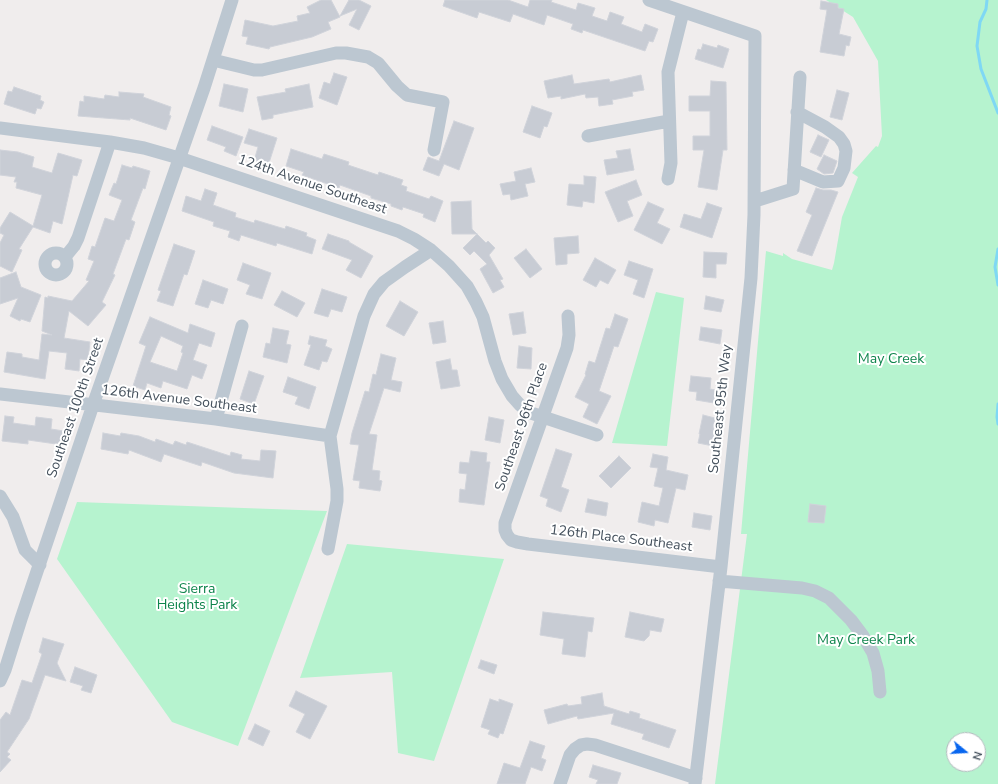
<!DOCTYPE html>
<html>
<head>
<meta charset="utf-8">
<style>
	body { margin:0 }
	#map { position:relative; width:998px; height:784px; overflow:hidden; background:#f0eded; font-family:"Nunito Sans",sans-serif }
	canvas { display:block }
	.north { position:absolute; left:946px; top:732px; width:40px; height:40px; box-sizing:border-box; background:#fff; border:1px solid #b4b9be; border-radius:50%; rotate:108deg; font-size:11px; font-weight:700; line-height:16px; text-align:center; color:#44505c }
	.north::after { content:''; display:block; margin:auto; width:14px; height:18px; background:#0866ef; clip-path:polygon(50% 0,100% 100%,50% 72%,0 100%) }
</style>
</head>
<body>
<div id="map">
<canvas width="998" height="784"></canvas>
<div class="north">N</div>
</div>
<script>
const ctx = document.querySelector('canvas').getContext('2d');
ctx.lineJoin = 'round';
function fill(path, color) {
  ctx.fillStyle = color;
  ctx.fill(path, 'evenodd');
}
function poly(rows) {
  const path = new Path2D();
  for (const r of rows) {
    if (r.length === 3) {
      path.moveTo(r[0] + r[2], r[1]);
      path.arc(r[0], r[1], r[2], 0, 2 * Math.PI);
      continue;
    }
    path.moveTo(r[0], r[1]);
    for (let i = 2; i < r.length; i += 2) path.lineTo(r[i], r[i + 1]);
  }
  return path;
}
function stroke(path, color, width, dash) {
  ctx.strokeStyle = color;
  ctx.lineWidth = width;
  ctx.lineCap = dash ? 'butt' : 'round';
  ctx.setLineDash(dash || []);
  ctx.stroke(path);
}
function label(font, color, halo, rows, align = 'center') {
  ctx.font = font + ' "Nunito Sans",sans-serif';
  ctx.lineWidth = 4;
  ctx.setLineDash([]);
  ctx.textBaseline = 'middle';
  ctx.strokeStyle = halo;
  ctx.fillStyle = color;
  for (const [text, x, y, turn = 0] of rows) {
    ctx.save();
    ctx.translate(x, y);
    ctx.rotate((+turn || 0) * Math.PI / 180);
    ctx.textAlign = isNaN(turn) ? turn : align;
    if (halo) ctx.strokeText(text, 0, 0);
    ctx.fillText(text, 0, 0);
    ctx.restore();
  }
}
fill(poly([
	[826,0,998,0,998,784,715,784,747,534,741,534,766,251,783,256,783,253,792,259,832,270,834,263,842,217,858,177,852,173,876,146,878,147,882,136,878,61,853,17],
	[954,740,978,740,978,764,954,764],
	[656,292,684,298,667,446,612,443],
	[77,502,327,511,238,746,172,722,57,559],
	[347,544,504,559,434,761,398,753,392,672,300,678]
]), '#b6f3cf');
stroke(poly([
	[987,0,986,9,980,22,977,46,981,69,998,113],
	[998,249,995,267,998,285],
	[998,404,997,417,998,424]
]), '#7fd8f4', 3);
const building = poly([
	[321,0,331,0,340,17,328,22,331,29,312,37,270,47,269,49,246,44,248,37,242,36,245,20,273,26,298,21,297,16,310,13,307,7,321,0],
	[349,0,359,0,371,6,359,30,349,25,357,9,340,16,349,0],
	[445,0,508,0,528,7,530,0,552,0,551,2,576,10,578,3,595,8,592,16,607,21,610,12,624,17,621,24,642,32,645,24,658,29,653,42,649,41,645,51,583,30,582,33,571,29,573,24,547,15,544,25,513,14,510,22,479,12,477,18,443,6,445,0],
	[821,1,838,4,838,8,844,9,839,34,851,37,849,46,846,45,844,56,820,52,827,10,820,9,821,1],
	[703,44,717,48,718,45,729,49,723,68,695,59,698,49,701,50,703,44],
	[334,73,347,77,337,105,319,98,324,82,330,84,334,73],
	[572,75,574,84,609,79,610,82,641,75,644,90,632,92,633,96,612,100,613,104,599,106,598,97,586,98,585,94,561,99,561,96,548,98,544,81,572,75],
	[711,81,726,82,727,150,723,150,717,190,698,187,704,150,693,150,693,136,710,136,710,111,689,111,689,96,710,96,711,81],
	[224,84,248,89,243,112,219,106,224,84],
	[309,84,313,107,273,115,273,118,262,120,257,97,286,92,285,89,309,84],
	[14,87,41,96,40,100,44,102,41,109,37,108,35,114,4,104,8,91,12,92,14,87],
	[837,90,849,93,842,120,830,117,837,90],
	[119,92,144,94,143,97,171,107,169,115,171,116,166,130,130,118,130,120,78,116,80,101,84,102,84,96,104,99,105,95,119,97,119,92],
	[532,106,552,113,547,127,544,126,540,138,523,132,532,106],
	[454,121,474,128,459,170,444,164,439,176,423,170,428,157,439,161,454,121],
	[212,126,243,137,236,156,224,151,226,147,207,140,212,126],
	[249,129,277,138,268,166,254,161,258,147,244,143,249,129],
	[818,135,829,140,821,157,810,152,818,135],
	[291,149,322,159,324,154,349,162,348,165,378,175,379,172,403,180,401,185,407,187,406,191,429,199,431,196,443,201,435,222,423,217,424,214,403,207,402,210,391,206,391,204,371,198,371,196,340,185,339,188,302,175,304,172,286,166,291,149],
	[630,149,634,170,607,175,604,160,618,158,616,151,630,149],
	[0,150,18,152,34,157,32,167,52,173,58,153,82,160,77,176,73,175,62,224,53,221,50,233,33,227,19,249,22,250,12,272,0,266,0,243,4,235,0,233,0,228,10,212,33,226,42,195,16,188,17,182,14,182,16,177,0,175,0,150],
	[824,155,837,161,833,173,824,174,817,169,824,155],
	[122,165,132,168,133,166,150,171,145,189,143,188,131,220,135,222,129,240,126,239,113,274,115,275,102,302,106,305,88,326,69,311,64,338,90,342,88,360,80,359,79,371,65,369,67,353,49,351,45,379,4,372,7,352,22,354,22,357,39,360,42,334,52,335,42,331,45,297,48,298,48,296,72,301,89,281,86,280,94,261,88,259,92,246,95,247,105,218,114,221,122,200,109,195,114,183,116,184,122,165],
	[531,168,535,182,525,184,528,196,511,200,510,194,503,195,500,184,516,181,514,172,531,168],
	[584,176,596,177,594,203,583,201,582,207,567,205,569,184,584,185,584,176],
	[636,180,642,195,627,201,633,216,618,222,605,192,636,180],
	[816,188,823,190,831,190,838,192,812,256,797,251,812,215,806,212,816,188],
	[205,189,217,193,213,205,236,213,235,217,254,223,255,220,285,229,286,226,307,233,306,236,316,240,312,254,277,243,276,246,241,235,239,241,228,237,230,231,213,226,214,222,182,211,186,196,201,201,205,189],
	[471,201,472,229,477,234,452,234,451,202,471,201],
	[648,202,664,209,657,223,670,229,662,244,634,230,648,202],
	[707,203,722,208,712,238,680,227,684,214,701,219,707,203],
	[328,234,349,241,349,242,373,256,361,278,346,270,352,260,322,249,328,234],
	[477,234,486,243,488,241,495,248,489,255,503,279,500,280,504,287,493,293,480,269,487,264,474,251,470,255,463,248,477,234],
	[578,236,579,253,567,254,567,264,556,265,554,238,578,236],
	[174,244,195,251,187,275,184,274,173,306,157,301,161,291,158,290,174,244],
	[526,249,542,269,530,278,514,258,526,249],
	[704,252,727,253,726,264,716,264,716,278,703,277,704,252],
	[595,258,616,270,608,284,600,280,596,287,583,280,595,258],
	[629,261,653,269,644,298,633,294,638,280,624,275,629,261],
	[243,263,271,273,262,299,246,294,250,285,237,280,243,263],
	[16,272,21,287,41,295,30,322,21,319,20,321,10,316,18,298,0,304,0,278,16,272],
	[203,280,228,289,223,304,211,300,208,308,195,304,203,280],
	[322,289,347,297,342,312,331,309,328,317,314,313,322,289],
	[282,291,305,303,297,317,274,305,282,291],
	[706,296,724,300,721,312,704,309,706,296],
	[400,301,418,312,404,336,386,326,400,301],
	[523,312,526,333,513,335,509,314,523,312],
	[615,314,628,319,618,347,614,346,599,391,611,396,597,424,583,417,589,404,575,397,586,375,585,374,589,361,595,363,606,328,610,329,615,314],
	[150,317,188,333,190,324,215,333,211,347,199,343,193,360,207,365,202,379,192,375,187,389,163,381,161,388,147,383,145,390,133,386,146,346,139,343,150,317],
	[161,336,183,346,181,352,183,353,177,371,150,362,161,336],
	[443,321,446,342,433,344,429,323,443,321],
	[701,327,722,330,720,344,699,340,701,327],
	[273,328,289,331,286,344,291,345,287,363,263,357,266,343,270,344,273,328],
	[310,336,327,340,325,346,332,349,327,362,322,361,319,370,304,365,311,345,308,344,310,336],
	[519,346,532,348,531,369,517,368,519,346],
	[381,354,396,358,391,380,402,382,400,392,384,388,369,434,377,435,372,470,380,471,379,480,382,481,380,491,359,488,360,481,353,480,359,445,350,444,352,433,365,391,369,392,373,374,376,375,381,354],
	[450,359,452,370,457,370,460,386,441,389,436,362,450,359],
	[249,371,264,376,254,404,240,399,249,371],
	[691,376,711,378,710,389,716,390,714,403,696,400,697,392,689,391,691,376],
	[288,377,316,387,309,409,295,404,298,397,283,392,288,377],
	[703,415,715,418,713,428,717,429,713,446,698,443,700,434,699,434,703,415],
	[5,416,14,417,13,423,35,426,36,417,52,419,51,429,64,431,63,445,28,440,28,444,2,441,5,416],
	[489,417,504,420,500,443,485,440,489,417],
	[103,433,120,436,121,433,139,436,155,442,156,439,173,445,175,441,186,445,187,442,230,456,231,452,242,455,241,459,260,461,261,450,276,451,273,478,234,473,202,462,201,466,164,454,161,462,129,450,128,454,101,449,103,433],
	[556,449,572,454,561,487,569,490,561,512,546,506,548,499,540,496,556,449],
	[471,451,487,453,486,462,490,462,484,505,459,502,460,489,465,490,467,474,459,473,460,462,469,463,471,451],
	[653,454,668,457,666,470,688,475,685,490,676,488,668,523,655,520,654,526,638,522,642,502,659,506,663,488,654,486,658,468,650,467,653,454],
	[619,456,631,468,611,488,599,476,619,456],
	[588,499,608,503,606,516,585,512,588,499],
	[810,504,826,506,824,523,808,522,810,504],
	[694,513,712,516,710,530,692,527,694,513],
	[543,612,594,618,592,632,588,631,585,657,562,654,564,639,540,635,543,612],
	[630,612,664,619,661,632,650,630,649,636,644,641,625,637,630,612],
	[43,638,64,644,57,663,66,681,45,675,29,719,7,752,10,754,7,757,11,760,0,772,0,720,6,712,10,715,22,680,32,683,42,654,39,652,43,638],
	[481,660,497,665,494,674,478,668,481,660],
	[75,667,97,675,91,693,81,690,83,686,70,682,75,667],
	[296,691,327,706,310,739,296,732,305,714,289,706,296,691],
	[602,693,604,706,629,714,630,711,640,714,639,718,676,730,669,748,642,739,644,734,611,724,614,713,578,719,577,716,548,724,544,710,567,704,568,706,582,704,581,697,602,693],
	[490,699,499,702,499,699,513,704,503,734,500,733,498,738,488,734,490,730,481,727,490,699],
	[255,724,270,731,263,746,248,739,255,724],
	[530,741,545,746,541,758,546,760,542,771,531,767,525,784,497,784,504,763,520,768,530,741],
	[593,765,621,773,617,784,596,784,598,780,589,777,593,765]
]);
fill(building, '#c8ccd4');
stroke(building, '#d0d3da', 1);
stroke(poly([
	[649,0,755,36,754,215,751,278,721,567,695,784],
	[213,60,254,70,262,70,336,53,346,53,368,57,378,63,397,86,407,95,443,102,434,150],
	[0,128,110,142,144,148,179,158,398,231,414,239,431,250,449,266,467,286,476,302,483,317,495,361,502,379,512,396,520,405,531,413,597,435],
	[588,136,669,121],
	[794,170,823,182,838,181,844,168,846,151,844,144,839,137,825,127,797,112],
	[668,179,671,163,668,72,683,12],
	[755,201,793,189,800,77],
	[56,264,11],
	[65,257,74,246,78,238,110,142],
	[568,316,569,335,567,348,505,523,505,530,507,535,511,540,517,542,528,544,721,567],
	[0,394,216,419,330,436],
	[216,419,242,326],
	[0,496,13,517,25,550,40,565],
	[328,549,337,501,337,489,330,436,364,316,374,294,384,282,405,267,431,250],
	[719,581,802,588,815,591,829,598,851,620,863,636,873,653,878,671,880,692],
	[0,681,5,670,21,619,93,405,204,88,232,0],
	[560,784,570,755,575,749,581,745,587,744,595,745,696,778]
]), '#bcc7d1', 13);
label('14px', '#44505c', '#fff', [
	["124th Avenue Southeast",312,185,19],
	["126th Avenue Southeast",179,400,7],
	["Southeast 100th Street",76,408,-71],
	["Southeast 95th Way",721,409,-84],
	["Southeast 96th Place",522,427,-71],
	["126th Place Southeast",621,539,7]
]);
label('14px', '#0e844c', '#fff', [
	["May Creek",891,360],
	["Sierra",197,590],
	["Heights Park",197,606],
	["May Creek Park",866,641]
]);
</script>
</body>
</html>
